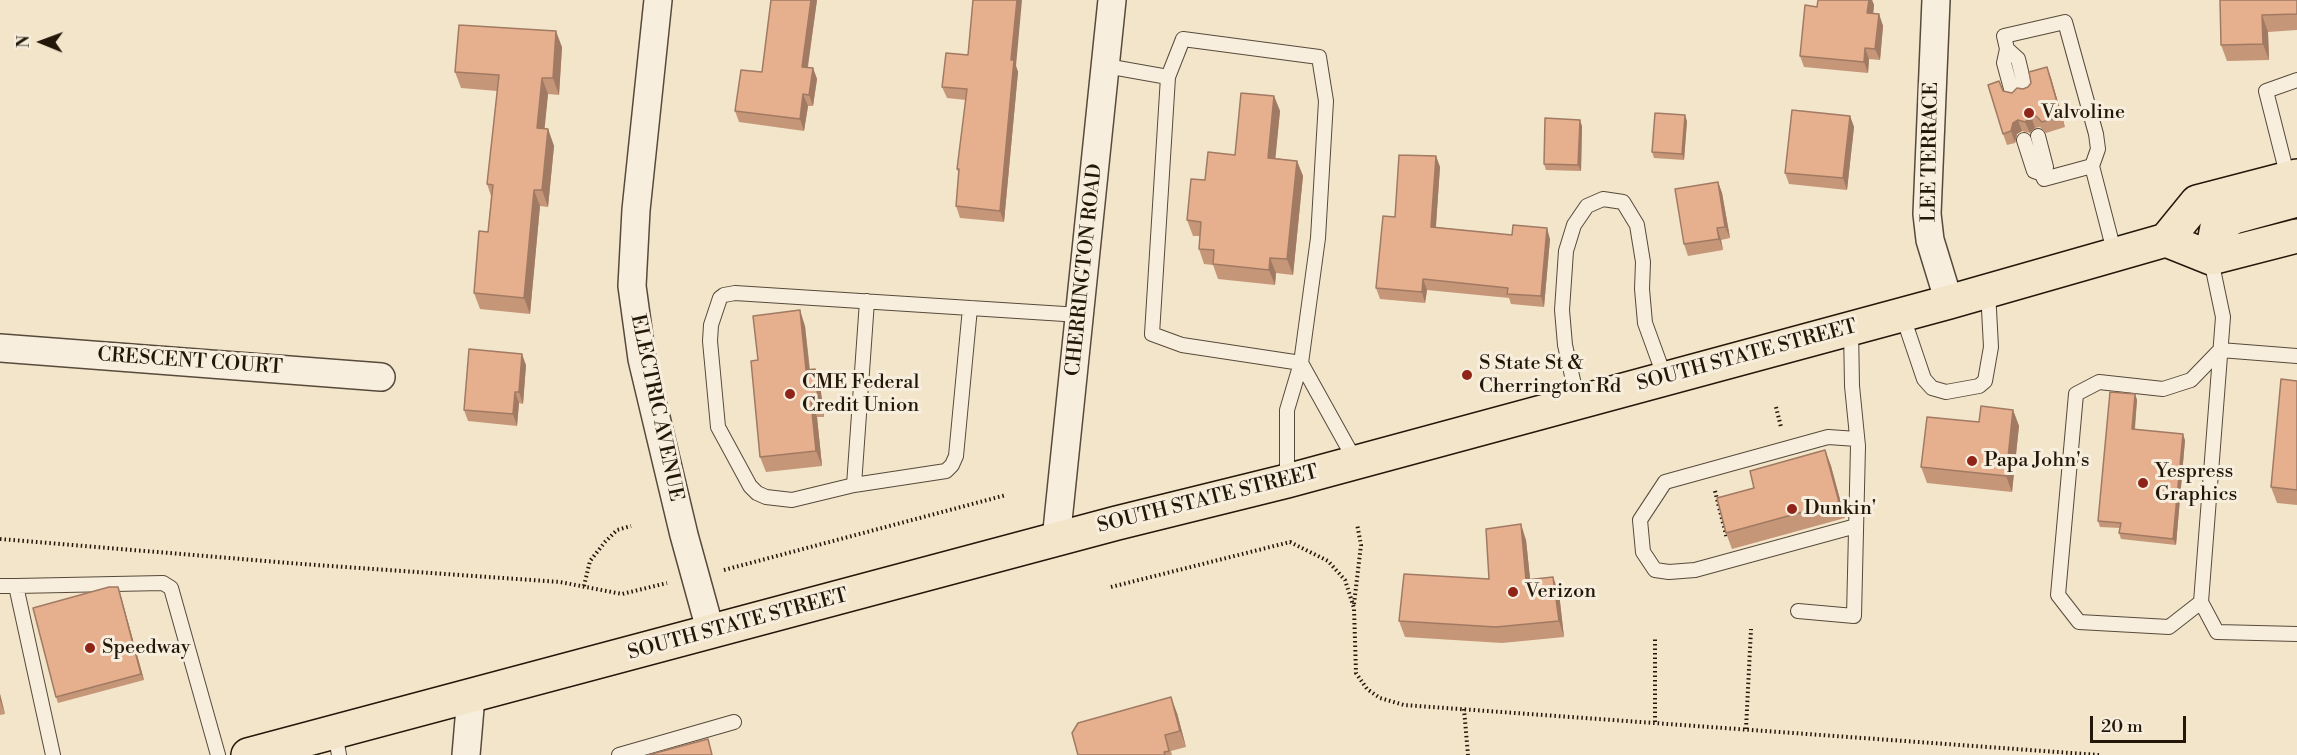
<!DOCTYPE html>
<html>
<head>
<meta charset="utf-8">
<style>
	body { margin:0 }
	#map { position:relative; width:2297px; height:755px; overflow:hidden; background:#f3e5ca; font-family:"Libre Bodoni",serif }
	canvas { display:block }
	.north { position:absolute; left:12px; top:12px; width:60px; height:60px; -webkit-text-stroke:4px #f7eedd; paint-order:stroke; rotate:271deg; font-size:16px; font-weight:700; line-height:24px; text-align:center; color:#23170a }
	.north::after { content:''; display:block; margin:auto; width:21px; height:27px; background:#23170a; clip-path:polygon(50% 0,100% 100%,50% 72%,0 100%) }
	.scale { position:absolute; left:2090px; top:716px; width:96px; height:27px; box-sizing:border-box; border:3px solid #23170a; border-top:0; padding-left:8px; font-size:18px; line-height:21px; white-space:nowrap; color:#23170a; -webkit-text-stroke:4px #f7eedd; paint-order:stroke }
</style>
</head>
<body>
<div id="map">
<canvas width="2297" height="755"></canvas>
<div class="north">N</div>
<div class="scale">20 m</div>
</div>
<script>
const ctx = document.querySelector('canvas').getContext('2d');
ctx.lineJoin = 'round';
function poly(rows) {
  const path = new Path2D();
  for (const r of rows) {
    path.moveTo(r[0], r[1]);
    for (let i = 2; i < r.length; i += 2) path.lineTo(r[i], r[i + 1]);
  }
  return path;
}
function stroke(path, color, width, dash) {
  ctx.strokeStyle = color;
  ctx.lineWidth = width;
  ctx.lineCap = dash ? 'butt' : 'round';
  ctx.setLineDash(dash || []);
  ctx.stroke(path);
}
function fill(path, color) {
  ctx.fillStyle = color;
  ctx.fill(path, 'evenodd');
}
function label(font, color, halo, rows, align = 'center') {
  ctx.font = font + ' "Libre Bodoni",serif';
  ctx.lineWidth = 6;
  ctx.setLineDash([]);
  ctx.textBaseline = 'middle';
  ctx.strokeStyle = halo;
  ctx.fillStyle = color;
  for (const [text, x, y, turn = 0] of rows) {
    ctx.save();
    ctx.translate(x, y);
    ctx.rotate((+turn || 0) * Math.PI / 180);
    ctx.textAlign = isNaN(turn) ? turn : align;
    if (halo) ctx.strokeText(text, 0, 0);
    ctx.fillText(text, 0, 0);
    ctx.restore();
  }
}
const service = poly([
	[1183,39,1319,57,1326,101,1318,238,1301,363,1182,345,1152,334,1168,77,1183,39],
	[2007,49,2018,59,2026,92],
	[1106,66,1168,77],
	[2013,96,2004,63,2007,49,2004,36,2065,22,2096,134,2098,149,2092,166,2115,255],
	[2038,136,2046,167,2042,174],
	[2024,140,2034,171,2042,174,2044,179,2092,166],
	[2288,178,2266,91,2297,80],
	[2210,255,2223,317,2201,602,2217,632,2297,634],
	[867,301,854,485,946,471,952,465,956,456,970,308],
	[1902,314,1924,379,1932,388,1946,392,1979,386,1985,381,1991,347,1988,291],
	[1578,402,1565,345,1562,310,1566,251,1574,225,1587,206,1603,199,1623,202,1637,225,1643,262,1642,289,1645,323,1665,378],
	[1287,481,1287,410,1301,363,1356,462],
	[854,485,792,500,766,497,757,493,750,486,718,427,710,341,711,325,720,298,724,295,735,293,1080,315],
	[1856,526,1695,570,1669,572,1655,570,1643,552,1640,520,1665,482,1828,437,1857,439],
	[0,586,16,586,53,755],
	[16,586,163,583,171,588,218,755],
	[2201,602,2169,627,2079,622,2058,595,2076,394,2099,382,2163,389,2191,380,2220,350,2297,356],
	[1798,611,1854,616,1858,446,1852,386,1851,328],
	[335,732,339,755],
	[619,755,734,722]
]);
const minor = poly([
	[658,0,636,210,632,286,642,359,684,535,711,633],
	[1936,0,1927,214,1930,240,1949,302],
	[0,348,381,377],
	[1056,540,1112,0],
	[466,755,471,696]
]);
const primary = poly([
	[2166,240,2211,258,2297,236],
	[2211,258,2217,227,2234,217,2297,200],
	[248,755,1117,523,1287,481,1949,302,2166,240,2197,202,2297,176]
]);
stroke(service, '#574a3a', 16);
stroke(minor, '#574a3a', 30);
stroke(primary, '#23170a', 36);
stroke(poly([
	[1776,407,1781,427],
	[1715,491,1727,539],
	[0,539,302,564,560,582,622,594,667,583],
	[724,570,1006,495],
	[584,586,590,561,605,542,617,530,631,526],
	[1111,587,1290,542,1328,561,1345,580,1354,608,1356,673,1367,689,1380,698,1404,705,2099,755],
	[1354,604,1361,545,1357,524],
	[1464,709,1468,755],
	[1655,722,1655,639],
	[1746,729,1751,629]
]), '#23170a', 4, [1.5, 3]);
stroke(service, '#f7eedd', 14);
stroke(minor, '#f7eedd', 27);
stroke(primary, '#f3e5ca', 33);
fill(poly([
	[771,0,817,0,808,67,813,68,817,79,813,106,808,106,804,131,739,122,735,111,762,72],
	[1818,0,1872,0,1874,5,1873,14,1879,14,1883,26,1880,60,1869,59,1868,73,1804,67,1800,56,1817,7],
	[2220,0,2297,0,2297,30,2268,32,2269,60,2227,61,2221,45],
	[562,47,559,95,548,94,544,129,548,129,554,146,548,207,540,206,530,314,480,309,474,293,488,232,491,196,487,184,497,91,461,88,455,72],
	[968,55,1016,66,1018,72,1004,222,960,218,956,206,959,174,957,169,966,100,947,98,942,87],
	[2051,78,2065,127,2046,133,2040,127,2035,128,2030,133,2022,131,2017,134,2015,143,2007,145,2003,134,2012,93],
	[1274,96,1280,111,1275,158,1297,161,1303,176,1293,275,1276,273,1275,285,1218,279,1213,265,1204,264,1199,249,1200,236,1193,236,1187,220,1205,180,1235,155],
	[1850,116,1854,127,1847,190,1789,184,1785,173],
	[1687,121,1684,160,1654,158,1652,152],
	[1582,126,1581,171,1546,170,1544,164],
	[1436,156,1440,167,1436,227,1550,239,1544,307,1511,304,1509,298,1427,290,1425,303,1380,299,1376,288,1395,217],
	[1718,182,1722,193,1730,238,1721,240,1723,250,1688,256,1684,244],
	[805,326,810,369,820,384,824,417,817,417,822,466,766,472,760,457,758,360],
	[526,365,523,404,519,403,517,426,468,421,464,410],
	[2297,381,2297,505,2277,503,2271,487],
	[2135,394,2137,400,2135,430,2185,440,2176,545,2121,539,2119,533,2120,528,2100,527,2098,521],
	[2013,410,2019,426,2012,492,1927,483,1921,467],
	[1825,450,1831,466,1845,518,1732,549,1726,533,1754,488],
	[1526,540,1530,580,1559,593,1564,637,1502,643,1405,637,1399,621,1489,579],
	[120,593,144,680,58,703,56,697],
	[0,694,5,714,0,715],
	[1177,713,1186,747,1171,751,1172,755,1078,755]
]), '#c69679');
fill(poly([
	[811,0,817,0,806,78,802,67],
	[1017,0,1022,0,1016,66,1018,72,1004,222,1000,211,1011,60],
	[1869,0,1872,0,1874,5,1872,25,1867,13],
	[1879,14,1883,26,1880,60,1875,49],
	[2262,15,2268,32,2269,60,2263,44],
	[556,31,562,47,559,95,553,78],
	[1865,48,1869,59,1868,73,1864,62],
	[2047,67,2051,78,2065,127,2061,116],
	[813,68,817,79,813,106,809,95],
	[542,78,548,94,543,145,537,128],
	[803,94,808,106,804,131,800,119],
	[1274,96,1280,111,1274,173,1268,158],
	[1685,115,1687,121,1684,160,1682,154],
	[1850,116,1854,127,1847,190,1843,178],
	[2031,116,2035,128,2030,133,2025,122],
	[1580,120,1582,126,1581,171,1578,165],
	[2018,120,2022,131,2017,134,2015,143,2011,131,2013,123],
	[548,129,554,146,548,207,542,190],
	[1436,156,1440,167,1435,238,1431,227],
	[1297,161,1303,176,1293,275,1287,259],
	[1718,182,1722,193,1730,238,1725,227],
	[534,190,540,206,530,314,524,298],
	[1547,228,1550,239,1544,307,1541,296],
	[1717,228,1721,240,1723,250,1719,239],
	[1270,258,1276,273,1275,285,1269,270],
	[1423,279,1427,290,1425,303,1422,292],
	[800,310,805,326,811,385,806,370],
	[522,354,526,365,523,404,519,392],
	[815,369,820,384,824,417,818,401],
	[515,392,519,403,517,426,513,414],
	[2135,394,2137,400,2134,435,2132,429],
	[811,402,817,417,822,466,816,451],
	[2013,410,2019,426,2012,492,2006,476],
	[2183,434,2185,440,2176,545,2173,539],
	[1825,450,1831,466,1845,518,1839,502],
	[1521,524,1526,540,1532,596,1526,580],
	[1553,577,1559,593,1564,637,1559,621],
	[118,587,120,593,144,680,141,674],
	[0,694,5,714,0,700],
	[1171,697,1177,713,1186,747,1180,731]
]), '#a17a63');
const building = poly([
	[771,0,811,0,802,67,813,68,809,95,803,94,800,119,735,111,741,70,762,72,771,0],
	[973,0,1017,0,1011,60,1014,60,1000,211,956,206,959,169,957,169,967,89,942,87,946,53,968,55,973,0],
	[1818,0,1869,0,1867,13,1879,14,1875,49,1865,48,1864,62,1800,56,1805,5,1817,7,1818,0],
	[2220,0,2297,0,2297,14,2262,15,2263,44,2221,45,2220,0],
	[459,25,556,31,553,78,542,78,537,128,548,129,542,190,534,190,524,298,474,293,479,231,488,232,493,185,487,184,499,75,455,72,459,25],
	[2047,67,2061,116,2042,122,2036,116,2031,116,2025,122,2018,120,2013,123,2011,131,2003,134,1988,85,1999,81,2003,91,2012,93,2017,88,2023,89,2028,87,2031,83,2029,72,2047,67],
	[1241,93,1274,96,1268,158,1297,161,1287,259,1270,258,1269,270,1213,264,1214,250,1199,249,1201,222,1187,220,1191,179,1205,180,1208,152,1235,155,1241,93],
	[1792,110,1850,116,1843,178,1785,173,1792,110],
	[1655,113,1685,115,1682,154,1652,152,1655,113],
	[1545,118,1580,120,1578,165,1544,164,1545,118],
	[1399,155,1436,156,1431,227,1512,235,1513,225,1547,228,1541,296,1507,294,1508,288,1423,279,1422,292,1376,288,1383,216,1395,217,1399,155],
	[1718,182,1725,227,1717,228,1719,239,1684,244,1675,189,1718,182],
	[800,310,806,370,815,369,818,401,811,402,816,451,760,457,751,361,758,360,753,316,800,310],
	[469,349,522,354,519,392,515,392,513,414,464,410,469,349],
	[2281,379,2297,381,2297,490,2271,487,2281,379],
	[2110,392,2135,394,2132,429,2183,434,2173,539,2119,533,2121,523,2098,521,2110,392],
	[1981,406,2013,410,2006,476,1921,467,1927,417,1979,422,1981,406],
	[1825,450,1839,502,1726,533,1717,498,1754,488,1750,471,1825,450],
	[1521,524,1526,580,1553,577,1559,621,1496,627,1399,621,1404,574,1489,579,1486,529,1521,524],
	[109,587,118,587,141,674,56,697,33,608,109,587],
	[1171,697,1180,731,1165,735,1169,751,1164,752,1165,755,1078,755,1072,733,1078,723,1171,697],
	[708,739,712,755,648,755,708,739]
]);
fill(building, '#e6af8d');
stroke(building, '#a17a63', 1.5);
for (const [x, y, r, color] of [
	[2029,113,6,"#8f2418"],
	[1467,375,6,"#8f2418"],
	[790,394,6,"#8f2418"],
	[1972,461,6,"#8f2418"],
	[2143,483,6,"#8f2418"],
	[1792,509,6,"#8f2418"],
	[1513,592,6,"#8f2418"],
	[90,648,6,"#8f2418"]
]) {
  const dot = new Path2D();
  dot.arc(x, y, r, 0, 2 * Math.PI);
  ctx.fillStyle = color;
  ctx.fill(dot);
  stroke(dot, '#f7eedd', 2);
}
label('20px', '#23170a', '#f7eedd', [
	["Valvoline",2041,113],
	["S State St &",1479,364],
	["Cherrington Rd",1479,387],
	["CME Federal",802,383],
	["Credit Union",802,406],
	["Papa John's",1984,461],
	["Yespress",2155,472],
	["Graphics",2155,495],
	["Dunkin'",1804,509],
	["Verizon",1525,592],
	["Speedway",102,648]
], 'left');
label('20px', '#23170a', '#f7eedd', [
	["LEE TERRACE",1931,152,-89],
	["CHERRINGTON ROAD",1085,270,-84],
	["SOUTH STATE STREET",1747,356,-15],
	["CRESCENT COURT",190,362,4],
	["ELECTRIC AVENUE",656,408,78],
	["SOUTH STATE STREET",1208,500,-14],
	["SOUTH STATE STREET",738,625,-15]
]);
</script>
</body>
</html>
